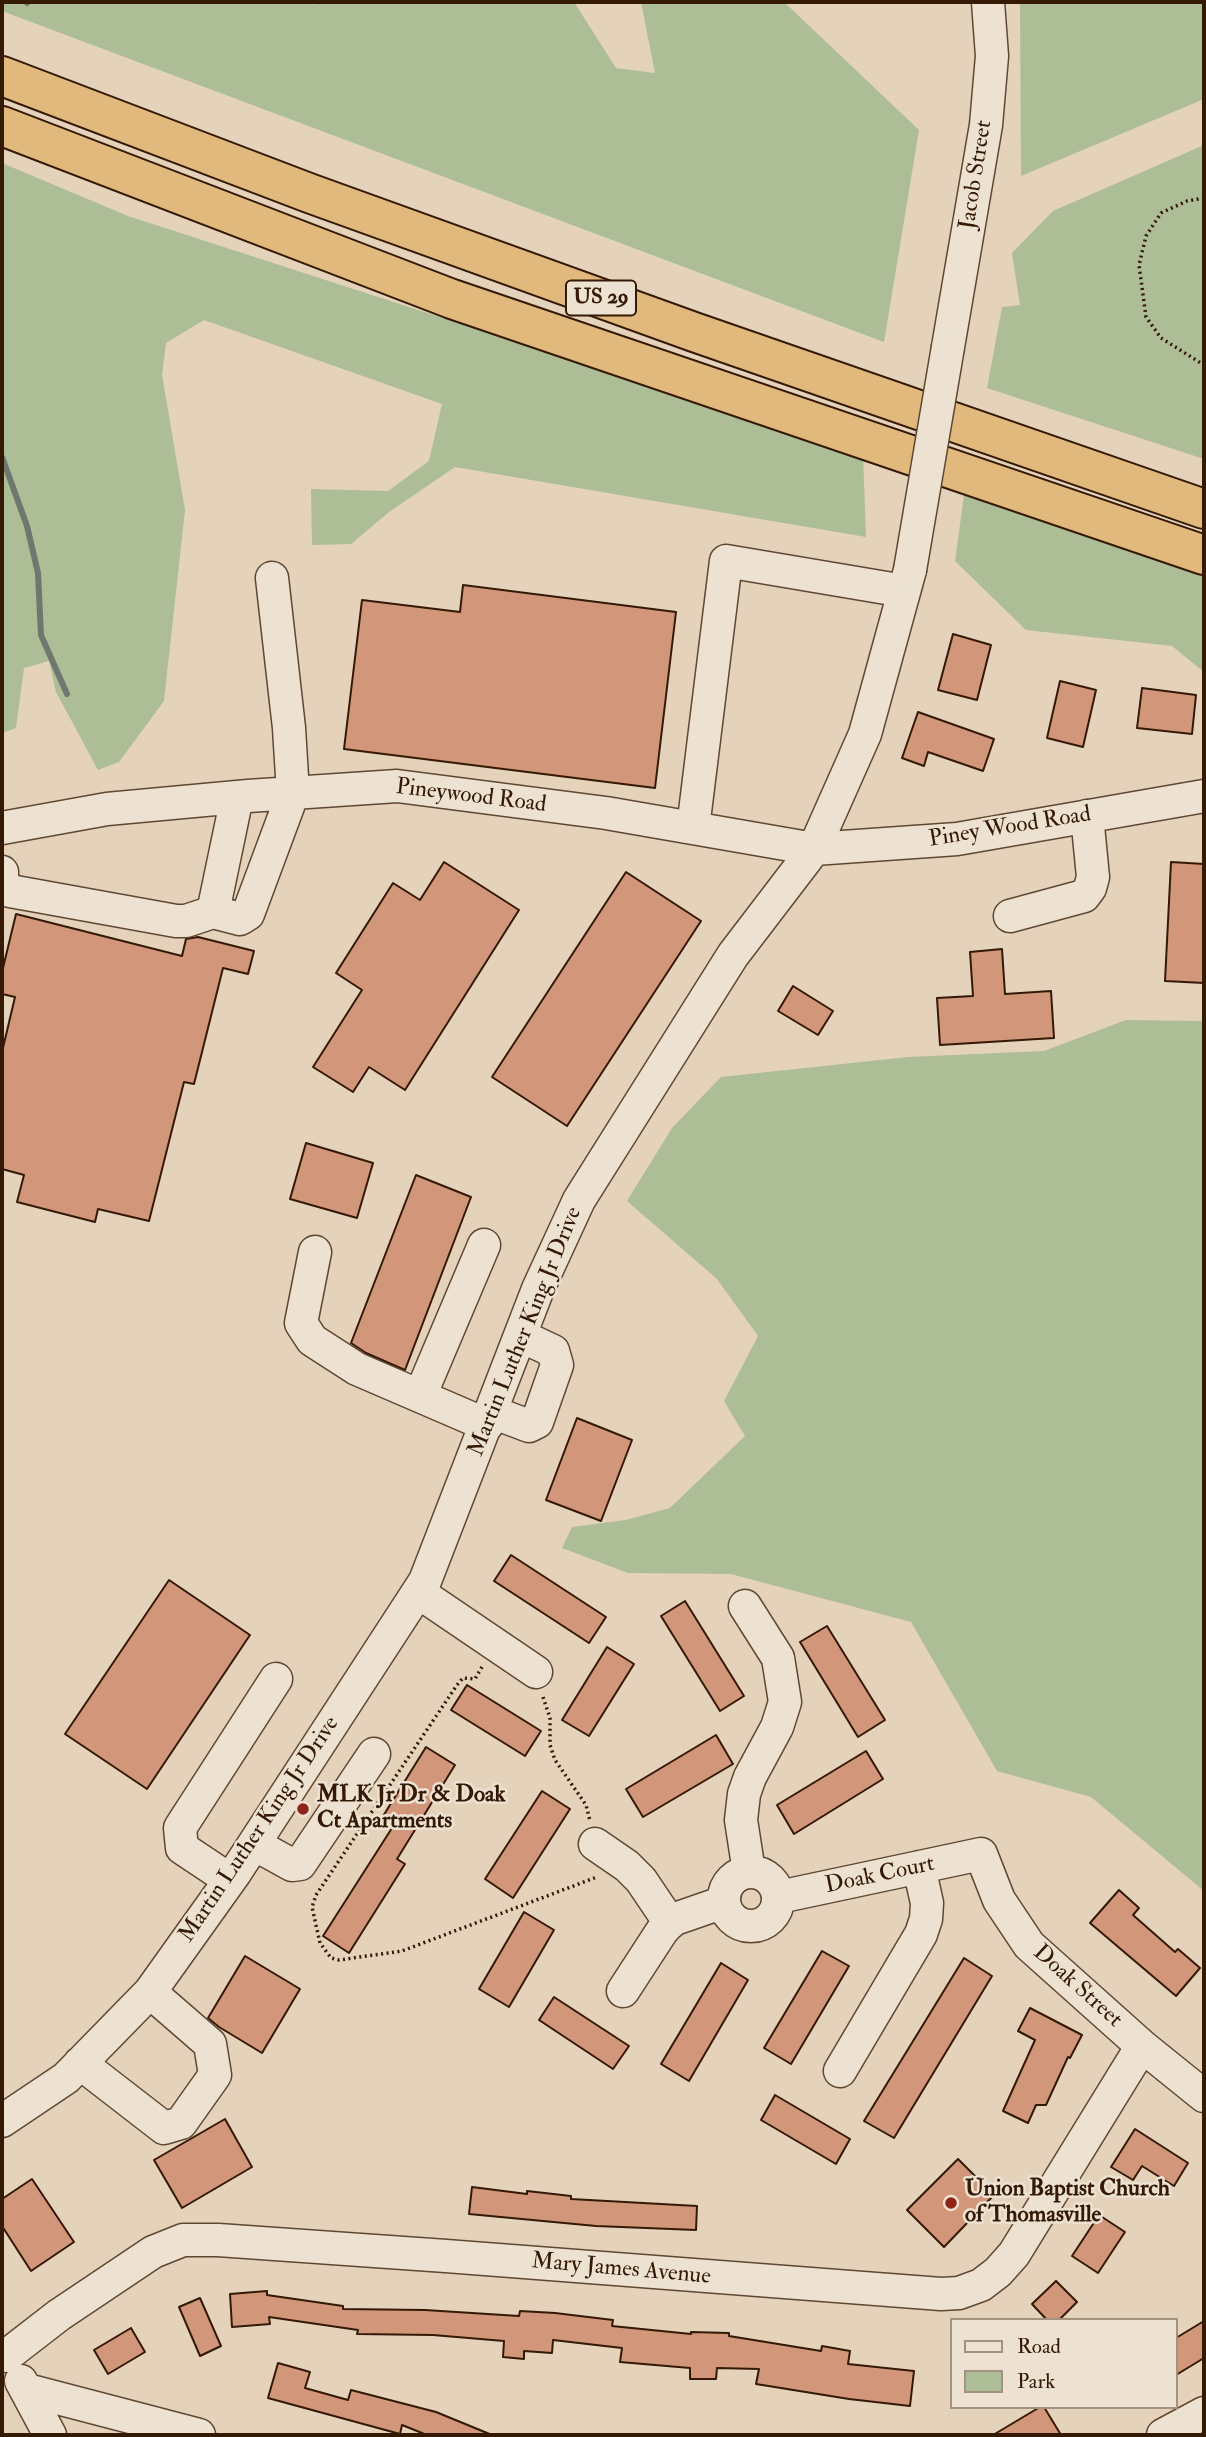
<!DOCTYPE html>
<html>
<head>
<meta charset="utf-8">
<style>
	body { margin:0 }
	#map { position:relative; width:1206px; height:2437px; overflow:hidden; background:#e4d2ba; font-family:"IM FELL Double Pica",serif }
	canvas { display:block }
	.frame { position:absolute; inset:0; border:4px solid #341905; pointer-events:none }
	.legend { position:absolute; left:950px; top:2318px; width:228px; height:91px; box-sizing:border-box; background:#ede2d2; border:2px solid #a39280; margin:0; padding:9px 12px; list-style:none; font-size:21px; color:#341905 }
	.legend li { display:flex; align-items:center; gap:14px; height:35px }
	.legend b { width:35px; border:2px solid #a39280 }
</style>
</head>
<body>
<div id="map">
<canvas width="1206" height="2437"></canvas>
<div class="frame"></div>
<ul class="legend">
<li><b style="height:9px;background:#ede2d2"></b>Road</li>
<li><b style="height:19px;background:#adbd95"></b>Park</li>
</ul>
</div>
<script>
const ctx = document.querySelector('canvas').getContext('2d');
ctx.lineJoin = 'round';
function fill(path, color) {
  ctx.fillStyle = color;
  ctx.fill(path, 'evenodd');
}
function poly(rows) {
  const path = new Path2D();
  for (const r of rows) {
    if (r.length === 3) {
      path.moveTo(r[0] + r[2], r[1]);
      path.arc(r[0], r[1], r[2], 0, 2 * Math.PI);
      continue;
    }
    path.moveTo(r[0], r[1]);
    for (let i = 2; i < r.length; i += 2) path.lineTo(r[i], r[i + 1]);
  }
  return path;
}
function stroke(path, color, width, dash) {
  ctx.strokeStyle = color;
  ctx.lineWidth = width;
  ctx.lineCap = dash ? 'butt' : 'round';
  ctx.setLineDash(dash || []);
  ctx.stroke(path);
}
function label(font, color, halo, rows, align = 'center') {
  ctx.font = font + ' "IM FELL Double Pica",serif';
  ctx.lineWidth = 5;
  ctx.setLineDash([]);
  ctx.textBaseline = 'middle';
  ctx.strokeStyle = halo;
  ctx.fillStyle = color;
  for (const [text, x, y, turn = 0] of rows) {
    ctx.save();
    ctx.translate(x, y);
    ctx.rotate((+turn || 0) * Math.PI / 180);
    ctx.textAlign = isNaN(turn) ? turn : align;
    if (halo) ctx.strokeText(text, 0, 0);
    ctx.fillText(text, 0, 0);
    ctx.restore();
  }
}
fill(poly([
	[2,2,305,2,313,5,313,2,574,2,616,68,655,73,641,2,784,2,919,130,884,342,2,11],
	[1020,2,1204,2,1204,99,1021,176],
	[1204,145,1204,459,987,388,1002,307,1020,305,1012,253,1053,211],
	[2,163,128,216,863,454,866,537,455,467,389,512,351,544,312,545,311,489,388,491,429,461,442,404,204,320,166,343,162,375,185,510,164,701,119,762,98,770,56,692,49,661,24,668,16,728,2,733],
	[964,495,1204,573,1204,672,1172,646,1026,630,955,561],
	[1126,1020,1204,1021,1204,1891,1091,1797,997,1771,911,1622,731,1574,628,1573,562,1548,572,1527,626,1520,670,1508,745,1436,724,1401,758,1336,717,1279,627,1201,672,1128,721,1077,908,1057,1044,1051]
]), '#adbd95');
stroke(poly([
	[27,3,28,2],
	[2,457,27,526,38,573,41,635,67,694]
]), '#6f776f', 6);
const building = poly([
	[463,585,676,612,655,788,344,749,362,600,460,612,463,585],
	[953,634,991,645,977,700,938,690,953,634],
	[1060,681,1096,690,1083,747,1047,738,1060,681],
	[1142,688,1196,695,1192,734,1137,728,1142,688],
	[918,712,994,739,983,771,928,752,924,766,902,758,918,712],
	[444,862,519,910,405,1090,369,1067,353,1092,313,1067,362,990,336,973,393,883,420,900,444,862],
	[1171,862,1204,864,1204,983,1165,981,1171,862],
	[626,872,701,921,567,1126,492,1077,626,872],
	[16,914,182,956,186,939,198,937,254,951,248,974,223,968,194,1084,184,1082,149,1221,98,1209,95,1222,17,1202,24,1175,2,1169,2,1052,15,997,2,994,2,972,16,914],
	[1002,949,1005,994,1051,991,1054,1038,940,1045,937,998,973,996,970,952,1002,949],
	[793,986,833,1011,818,1035,778,1011,793,986],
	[306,1143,373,1163,357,1218,290,1199,306,1143],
	[416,1175,471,1197,405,1370,366,1353,351,1343,416,1175],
	[577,1418,632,1440,601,1521,546,1500,577,1418],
	[511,1555,606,1617,589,1643,494,1581,511,1555],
	[169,1580,250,1635,147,1789,65,1734,169,1580],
	[685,1601,744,1696,720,1711,661,1616,685,1601],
	[827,1626,885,1720,858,1737,800,1642,827,1626],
	[607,1647,634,1664,589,1736,562,1720,607,1647],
	[467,1685,541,1731,525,1756,451,1710,467,1685],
	[716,1735,733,1764,643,1817,626,1789,716,1735],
	[426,1747,455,1765,397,1859,405,1864,349,1953,323,1936,392,1828,380,1821,426,1747],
	[866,1751,883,1779,794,1834,777,1805,866,1751],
	[542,1791,570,1809,513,1898,485,1879,542,1791],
	[1119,1890,1139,1908,1133,1915,1175,1952,1178,1949,1200,1968,1176,1996,1090,1923,1119,1890],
	[524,1912,554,1930,509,2007,479,1989,524,1912],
	[822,1951,849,1966,791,2064,764,2048,822,1951],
	[245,1956,300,1989,262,2053,219,2027,208,2018,245,1956],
	[964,1958,992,1976,894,2138,864,2121,964,1958],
	[721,1963,748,1980,689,2081,661,2064,721,1963],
	[554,1997,629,2046,613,2069,539,2020,554,1997],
	[1030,2008,1082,2035,1070,2058,1068,2057,1046,2105,1036,2105,1028,2123,1003,2111,1035,2040,1018,2031,1030,2008],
	[775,2095,850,2139,836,2164,761,2120,775,2095],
	[225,2119,252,2167,182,2208,154,2160,225,2119],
	[1135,2129,1188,2163,1174,2186,1142,2166,1133,2180,1111,2167,1135,2129],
	[958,2159,994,2195,944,2247,907,2210,958,2159],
	[32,2179,74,2242,31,2271,2,2226,2,2199,32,2179],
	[472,2187,527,2194,527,2191,571,2196,571,2199,697,2206,696,2230,596,2226,469,2214,472,2187],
	[1099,2215,1125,2232,1098,2273,1072,2256,1099,2215],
	[1056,2281,1077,2302,1059,2320,1047,2320,1032,2304,1056,2281],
	[267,2291,267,2295,343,2306,343,2309,425,2310,519,2316,520,2311,555,2313,613,2320,612,2326,691,2334,691,2332,729,2333,729,2336,821,2351,822,2346,850,2351,848,2364,914,2371,910,2406,849,2399,756,2384,759,2369,717,2368,716,2379,690,2379,690,2368,620,2362,622,2348,553,2340,552,2353,524,2351,524,2359,503,2357,504,2341,433,2335,357,2334,358,2330,269,2317,270,2324,232,2327,230,2294,267,2291],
	[200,2298,221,2346,200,2356,179,2307,200,2298],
	[1204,2321,1204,2358,1176,2375,1176,2338,1204,2321],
	[131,2328,145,2352,108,2374,94,2350,131,2328],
	[278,2363,310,2372,305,2388,348,2400,351,2390,436,2412,492,2435,427,2435,402,2425,400,2434,268,2398,278,2363],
	[1040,2407,1044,2407,1061,2435,993,2435,1040,2407]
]);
fill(building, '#d2967b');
stroke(building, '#341905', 2);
const minor = poly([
	[948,347,986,125,992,56,988,2],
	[237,797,213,912,240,919,248,914,293,793,289,728,272,578],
	[2,828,107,809,248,796,397,786,606,813,814,849,957,839,1204,796],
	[693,828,726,561,904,591],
	[2,872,2,881,10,891,176,921,186,921,213,912],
	[1010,916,1084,896,1090,888,1093,877,1087,816],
	[315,1252,301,1323,312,1340,357,1369,487,1425],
	[420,1396,484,1245],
	[492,1412,529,1426,537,1422,557,1365,553,1351,521,1336],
	[418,1592,536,1672],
	[745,1606,778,1658,785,1702,777,1727,750,1777,744,1794,741,1820,749,1872],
	[254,1844,292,1865,300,1864,374,1754],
	[595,1844,627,1866,641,1880,670,1923],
	[751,1899,27],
	[230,1880,182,1848,180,1828,276,1679],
	[779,1897,981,1854,999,1900,1029,1945,1142,2046,1204,2096],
	[623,1991,662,1931,672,1920,724,1902],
	[80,2063,164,2128,181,2123,215,2075,210,2044,150,1992],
	[840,2071,921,1934,926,1919,927,1903,919,1867],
	[2,2121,66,2078,150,1992,235,1873,425,1581,538,1289,579,1200,733,955,814,849,865,734,910,570],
	[6,2356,59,2315,153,2252,183,2240,218,2240,446,2256,941,2294,959,2293,981,2285,998,2272,1014,2254,1142,2046],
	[21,2381,50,2435],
	[27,2390,199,2435],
	[1163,2435,1204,2413]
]);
const highway = poly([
	[2,76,309,193,694,332,1204,509],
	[2,126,452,299,1204,555]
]);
stroke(minor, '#604732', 35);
stroke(highway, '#341905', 42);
stroke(poly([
	[1204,198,1187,201,1161,213,1146,236,1139,265,1146,317,1161,338,1204,365],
	[482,1667,475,1679,463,1678,457,1685,316,1895,312,1907,320,1943,331,1958,339,1960,402,1951,597,1877],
	[543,1697,550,1718,550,1745,555,1760,586,1805,590,1821]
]), '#341905', 3.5, [2, 3.5]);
stroke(minor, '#ede2d2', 32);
stroke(highway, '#e2b97d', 38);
const minorBridge = poly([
	[910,570,948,347]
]);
stroke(minorBridge, '#604732', 35, []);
stroke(minorBridge, '#ede2d2', 32);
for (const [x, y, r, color] of [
	[303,1809,7,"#8f2418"],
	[951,2203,7,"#8f2418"]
]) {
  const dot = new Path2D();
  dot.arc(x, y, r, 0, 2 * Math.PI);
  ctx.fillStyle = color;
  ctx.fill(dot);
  stroke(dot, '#ede2d2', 2.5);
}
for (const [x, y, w] of [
	[601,298,70]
]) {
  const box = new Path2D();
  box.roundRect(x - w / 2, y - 17.5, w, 35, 5);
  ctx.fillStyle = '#ede2d2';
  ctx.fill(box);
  stroke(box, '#341905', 2);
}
label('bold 21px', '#341905', null, [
	["US 29",601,298]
]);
label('23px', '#341905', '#ede2d2', [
	["Jacob Street",977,175,-81],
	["Pineywood Road",471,797,7],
	["Piney Wood Road",1010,828,-9],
	["Martin Luther King Jr Drive",526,1332,-68],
	["Martin Luther King Jr Drive",260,1830,-56],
	["Doak Court",880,1876,-12],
	["Doak Street",1077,1987,42],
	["Mary James Avenue",621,2270,5]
]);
label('bold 23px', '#341905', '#ede2d2', [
	["MLK Jr Dr & Doak",317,1796],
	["Ct Apartments",317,1822],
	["Union Baptist Church",965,2190],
	["of Thomasville",965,2216]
], 'left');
</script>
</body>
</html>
